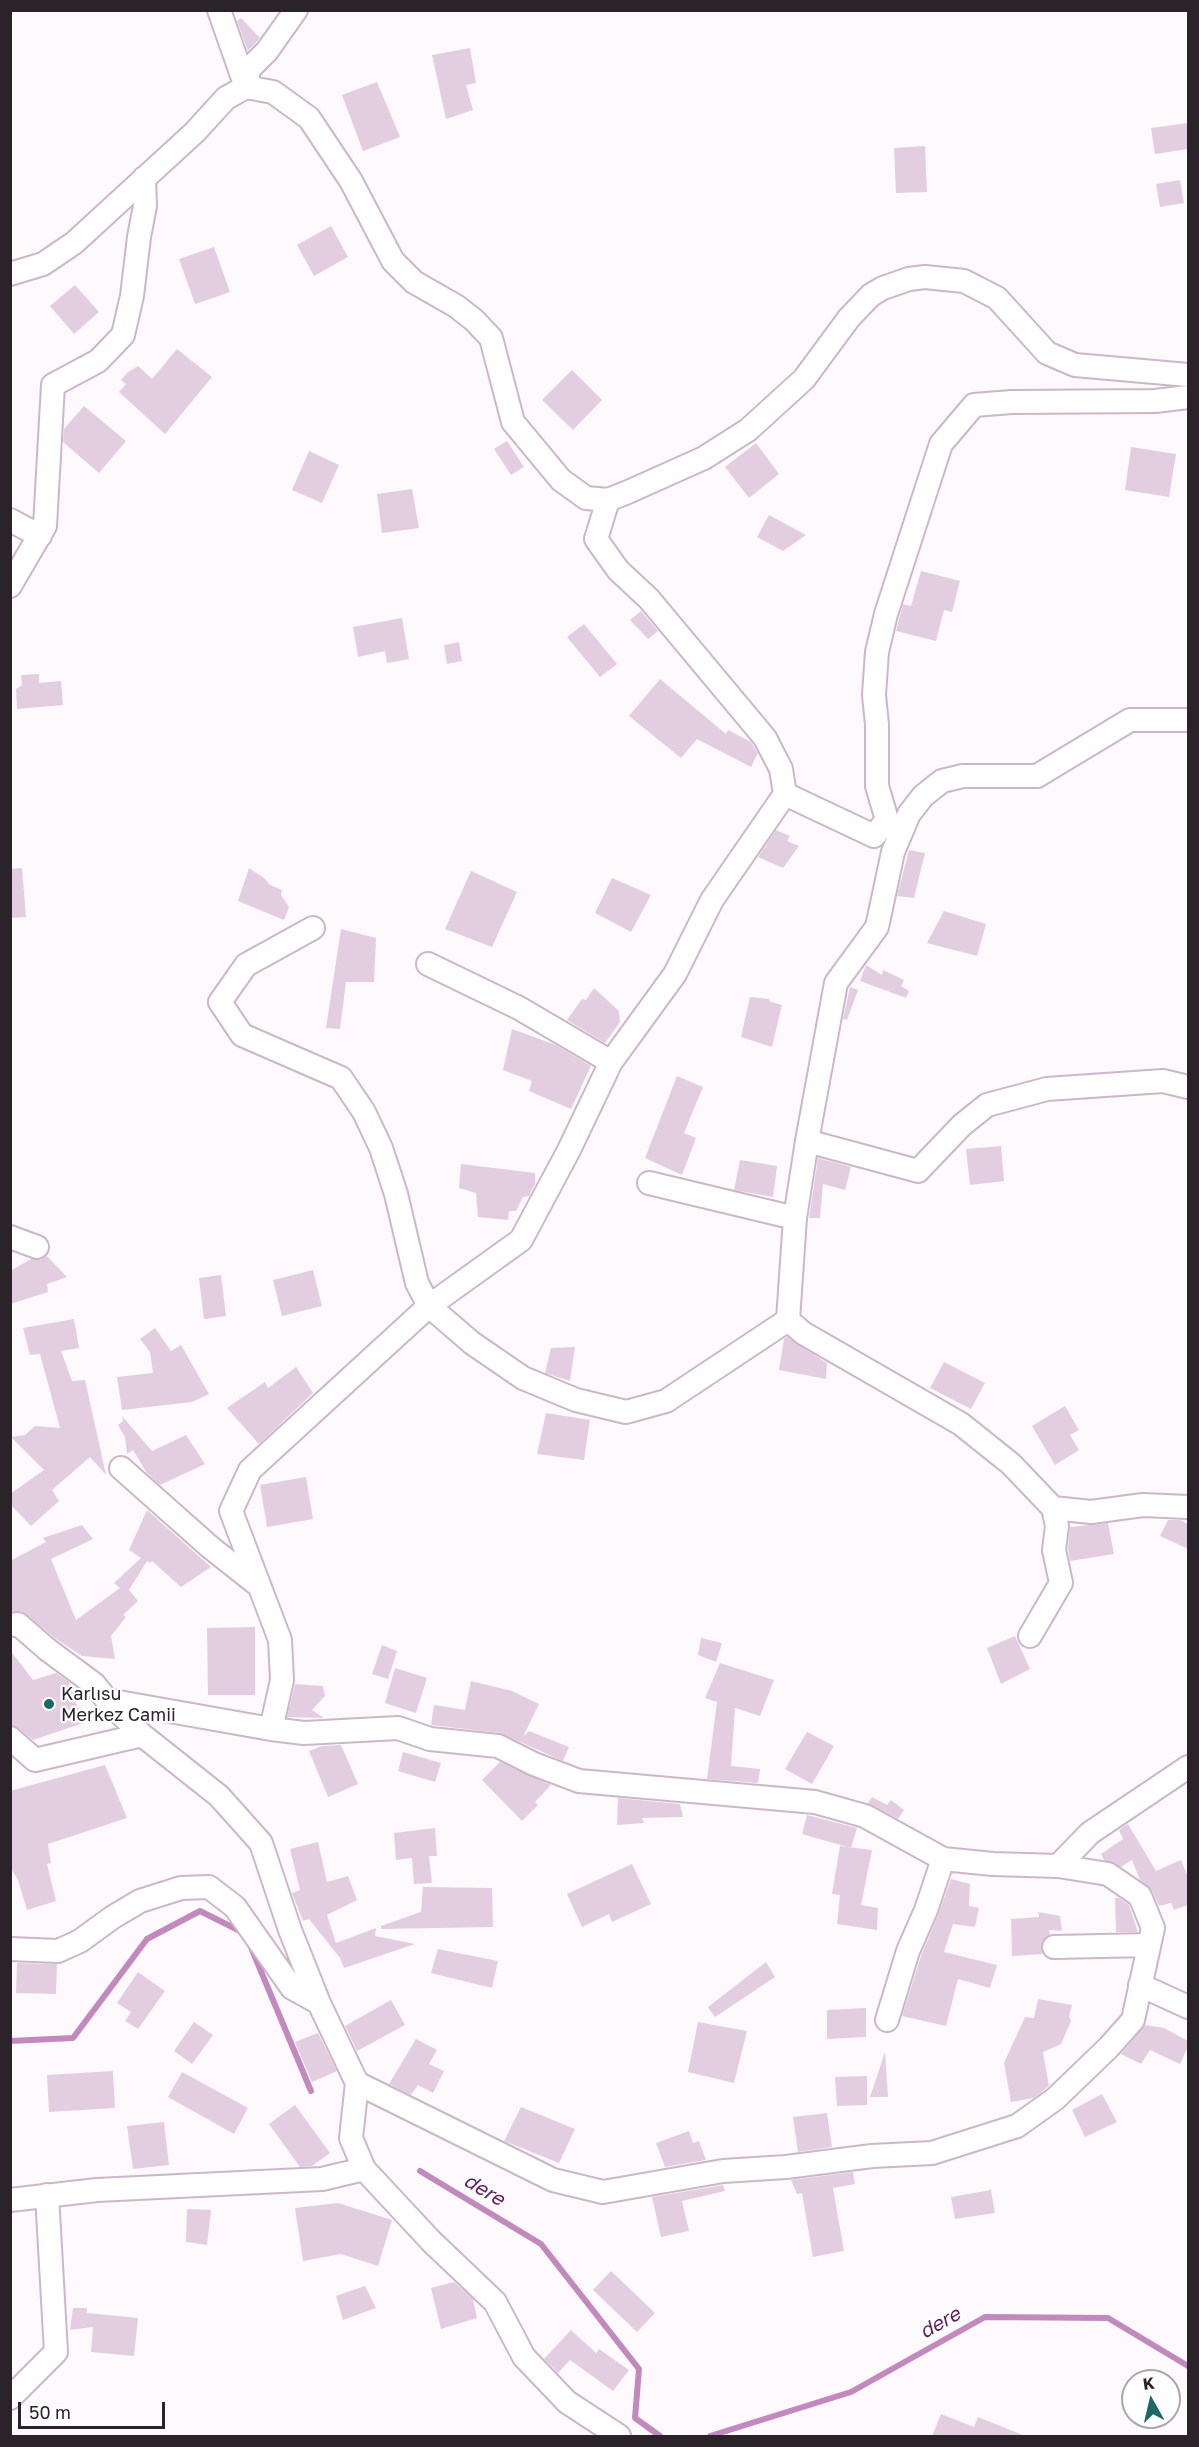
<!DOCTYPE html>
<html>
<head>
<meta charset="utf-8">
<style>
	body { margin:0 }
	#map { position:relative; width:1199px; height:2447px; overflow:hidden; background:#fef9fd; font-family:"Golos Text",sans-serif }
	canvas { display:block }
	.frame { position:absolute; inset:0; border:12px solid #2b232a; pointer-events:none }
	.north { position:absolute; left:1121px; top:2369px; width:60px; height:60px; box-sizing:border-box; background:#fff; border:2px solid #aaa7aa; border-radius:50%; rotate:352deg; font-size:16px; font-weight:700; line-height:24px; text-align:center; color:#2b232a }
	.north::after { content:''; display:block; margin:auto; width:21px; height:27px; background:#1b6866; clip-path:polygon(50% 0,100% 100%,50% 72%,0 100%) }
	.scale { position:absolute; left:18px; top:2402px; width:147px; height:27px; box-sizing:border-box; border:3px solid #2b232a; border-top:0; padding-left:8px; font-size:18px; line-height:21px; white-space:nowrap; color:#2b232a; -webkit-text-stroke:4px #fff; paint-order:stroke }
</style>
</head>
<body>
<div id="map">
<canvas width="1199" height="2447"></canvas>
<div class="frame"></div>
<div class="north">K</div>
<div class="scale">50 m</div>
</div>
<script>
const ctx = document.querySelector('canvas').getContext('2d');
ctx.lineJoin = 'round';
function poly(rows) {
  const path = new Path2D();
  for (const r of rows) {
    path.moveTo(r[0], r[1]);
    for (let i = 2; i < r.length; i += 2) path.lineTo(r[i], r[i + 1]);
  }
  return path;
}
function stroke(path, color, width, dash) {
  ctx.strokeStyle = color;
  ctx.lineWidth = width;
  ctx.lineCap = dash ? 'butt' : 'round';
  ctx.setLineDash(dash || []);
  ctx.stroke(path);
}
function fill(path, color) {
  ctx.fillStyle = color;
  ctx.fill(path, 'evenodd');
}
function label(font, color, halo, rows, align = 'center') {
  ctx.font = font + ' "Golos Text",sans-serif';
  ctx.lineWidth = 4.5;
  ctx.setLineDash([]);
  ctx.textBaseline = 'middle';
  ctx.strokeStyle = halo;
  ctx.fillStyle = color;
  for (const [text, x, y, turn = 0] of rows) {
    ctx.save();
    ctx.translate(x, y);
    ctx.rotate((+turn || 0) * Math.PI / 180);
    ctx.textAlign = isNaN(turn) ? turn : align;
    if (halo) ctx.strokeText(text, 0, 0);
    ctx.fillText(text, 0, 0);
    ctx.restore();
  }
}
stroke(poly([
	[250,1945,311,2091],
	[10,2041,73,2038,147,1939,200,1911,244,1933],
	[420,2171,541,2244,639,2369,635,2418,660,2436],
	[710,2436,851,2392,985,2317,1108,2318,1188,2366]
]), '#c289be', 6);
fill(poly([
	[241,18,260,38,248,51,237,21],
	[470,48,476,83,466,85,473,110,446,119,432,55],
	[377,82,400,137,363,151,342,95],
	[1188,123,1188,149,1155,154,1151,128],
	[925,146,927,192,896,193,894,148],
	[1180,180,1184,203,1160,207,1156,184],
	[331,226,348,257,314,276,297,245],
	[214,247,230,292,195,304,179,259],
	[75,285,99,312,74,334,50,306],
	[177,349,212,377,165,434,119,392,126,384,121,380,128,372,138,366,152,379],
	[572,370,602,400,573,430,542,400],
	[84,406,126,441,99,473,63,442,64,429],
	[507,441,524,467,511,475,494,449],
	[756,443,779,474,749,498,725,467],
	[1131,447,1176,454,1169,497,1125,490],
	[309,451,339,465,322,503,292,490],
	[412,489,419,528,382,533,377,494],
	[769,515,806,535,783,551,757,537],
	[921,571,960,581,952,612,944,610,936,641,896,631,903,604,911,606],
	[641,611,658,631,648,639,630,620],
	[402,618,409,659,387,663,385,651,358,657,353,627],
	[584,624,617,664,600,677,567,637],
	[459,642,462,661,447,664,444,645],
	[39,674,39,683,61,681,63,705,17,709,16,689,22,685,21,675],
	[660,679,726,734,728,730,751,742,758,753,751,767,697,739,681,758,629,716],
	[776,830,790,836,787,841,799,846,783,868,758,857],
	[909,850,925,853,914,898,897,896],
	[22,868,26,917,10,918,10,869],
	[249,868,264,878,270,885,282,890,281,895,289,907,284,920,238,901],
	[471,871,517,892,492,947,445,929],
	[612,878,651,895,631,932,595,913],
	[944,911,986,924,977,956,927,943],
	[341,929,376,938,374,982,346,982,340,1029,326,1028],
	[866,965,882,975,883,970,904,980,901,986,909,991,906,998,860,981],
	[850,987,858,990,847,1020,843,1019],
	[594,988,619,1011,620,1022,605,1043,567,1020,582,999,586,1000],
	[750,997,769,999,769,1001,782,1005,772,1047,741,1037],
	[512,1029,556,1045,591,1066,571,1109,529,1091,532,1081,503,1070],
	[677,1076,703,1087,684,1133,696,1138,682,1175,645,1158],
	[1001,1146,1004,1181,970,1185,966,1149],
	[818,1158,851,1167,845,1190,823,1184,820,1218,809,1218],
	[740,1160,777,1166,773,1197,734,1190],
	[461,1164,535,1173,535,1184,529,1196,523,1197,516,1211,509,1211,508,1220,478,1217,476,1193,459,1188],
	[47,1256,67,1277,47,1284,48,1292,10,1304,10,1271,31,1259,40,1260],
	[313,1270,322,1306,282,1316,273,1280],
	[221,1275,226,1316,204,1319,199,1278],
	[74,1319,79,1348,61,1351,72,1381,85,1380,106,1475,90,1457,52,1490,59,1501,31,1526,10,1504,10,1494,44,1470,11,1437,25,1435,35,1426,60,1428,40,1354,30,1355,23,1328],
	[155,1328,171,1351,181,1345,209,1394,192,1402,122,1410,117,1377,153,1373,150,1352,140,1339],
	[787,1337,827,1363,826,1379,779,1370,784,1339],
	[575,1347,570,1381,545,1373,551,1348],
	[944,1362,985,1383,971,1409,930,1388],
	[296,1367,313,1393,259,1444,227,1408,265,1382,268,1388],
	[1065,1406,1079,1430,1070,1435,1079,1450,1055,1465,1032,1426],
	[546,1413,590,1420,584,1460,537,1454],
	[122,1416,152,1451,186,1435,205,1464,160,1485,147,1473,133,1450,127,1454,125,1437,118,1425,123,1421],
	[306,1477,313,1519,267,1527,260,1485],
	[147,1510,211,1567,181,1587,152,1561,150,1563,147,1561,129,1590,138,1601,123,1615,126,1617,111,1636,115,1659,82,1656,56,1639,26,1614,21,1611,10,1611,10,1561,46,1542,43,1538,82,1525,93,1539,51,1559,76,1620,120,1588,114,1583,141,1558,129,1550],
	[1168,1520,1180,1520,1188,1524,1188,1549,1160,1536],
	[1108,1523,1114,1554,1070,1561,1068,1549,1070,1527],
	[255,1627,255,1695,208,1695,207,1628],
	[1015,1636,1030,1669,1001,1684,987,1648],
	[701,1638,722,1643,716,1662,698,1655],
	[382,1645,397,1651,388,1679,372,1674],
	[10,1650,33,1680,56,1673,69,1682,83,1723,33,1740,18,1728,10,1725],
	[720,1663,774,1680,760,1716,735,1708,731,1766,760,1769,758,1783,707,1779,717,1702,705,1698],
	[395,1668,427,1678,416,1713,385,1703],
	[471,1681,512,1691,539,1704,523,1737,529,1731,569,1747,563,1761,500,1733,431,1725,434,1705,465,1710],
	[295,1684,323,1686,325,1696,312,1710,324,1718,287,1717],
	[807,1732,834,1746,812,1784,785,1769],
	[341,1745,358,1784,328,1797,309,1751,322,1746],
	[403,1752,441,1763,435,1782,398,1771],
	[500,1762,551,1785,535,1802,538,1805,522,1821,482,1780],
	[105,1765,127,1818,48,1844,51,1863,47,1864,56,1901,27,1910,18,1880,10,1867,10,1791],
	[872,1797,887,1805,891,1800,904,1810,898,1819,868,1803],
	[618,1798,680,1804,683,1817,642,1818,644,1823,617,1825],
	[807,1815,857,1828,851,1848,802,1834],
	[1128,1824,1156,1871,1181,1860,1188,1877,1188,1905,1174,1910,1171,1903,1159,1906,1152,1890,1140,1880,1132,1860,1121,1867,1104,1860,1101,1854,1123,1839,1119,1830],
	[435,1828,437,1856,429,1856,432,1883,414,1884,412,1858,396,1860,394,1833],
	[318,1842,327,1882,348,1876,357,1900,327,1915,336,1943,376,1928,375,1936,415,1944,344,1968,340,1958,309,1919,303,1921,292,1893,300,1890,290,1849],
	[840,1846,872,1850,861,1905,878,1908,877,1930,837,1924,840,1895,832,1894],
	[632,1864,651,1904,612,1922,609,1914,582,1927,567,1894],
	[951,1879,970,1884,969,1906,979,1908,975,1927,953,1924,944,1952,997,1965,990,1988,958,1979,946,2026,902,2016,921,1956,938,1915],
	[423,1887,492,1888,493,1927,381,1929,381,1926,421,1912],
	[1115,1898,1119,1898,1129,1905,1138,1932,1116,1932],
	[1038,1912,1060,1916,1062,1931,1049,1930,1050,1935,1042,1941,1041,1948,1043,1954,1012,1956,1011,1919,1039,1917],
	[438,1949,498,1961,492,1988,431,1973],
	[766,1962,775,1977,715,2017,708,2007],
	[17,1963,57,1964,56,1994,16,1993],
	[138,1972,165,1991,138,2029,125,2021,131,2012,117,2003],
	[1038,1999,1072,2005,1069,2016,1071,2021,1061,2044,1043,2052,1049,2086,1034,2098,1011,2102,1004,2063,1025,2017,1034,2018],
	[391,2000,405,2025,357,2051,345,2026],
	[866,2008,866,2037,827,2039,827,2010],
	[194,2022,213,2035,192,2064,174,2051],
	[698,2022,747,2031,734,2083,688,2072],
	[1145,2025,1164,2028,1188,2041,1188,2046,1180,2064,1150,2050,1141,2064,1121,2054],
	[318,2033,337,2071,312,2082,295,2042],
	[416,2039,437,2050,429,2064,444,2071,433,2093,418,2085,411,2095,389,2084],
	[885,2052,888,2097,870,2097],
	[113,2071,115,2108,49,2112,47,2075],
	[182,2072,248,2108,234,2134,168,2097],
	[867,2076,867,2105,837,2106,835,2077],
	[1102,2094,1117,2122,1085,2137,1072,2110],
	[295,2105,330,2153,312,2166,300,2167,269,2124],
	[521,2107,575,2129,559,2163,504,2141],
	[827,2113,832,2147,798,2152,793,2117],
	[164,2122,169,2165,133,2169,127,2126],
	[689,2131,693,2143,699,2141,706,2160,665,2167,656,2143],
	[853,2172,855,2184,833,2188,844,2251,813,2257,802,2193,797,2194,791,2180],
	[723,2185,725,2191,682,2201,689,2231,661,2237,652,2197],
	[991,2190,995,2213,955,2219,951,2197],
	[338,2203,392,2220,378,2266,341,2254,303,2261,295,2208],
	[187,2209,211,2210,207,2245,186,2242],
	[611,2271,655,2313,637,2332,593,2290],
	[454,2282,473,2299,477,2318,441,2329,431,2288],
	[365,2286,376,2308,343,2320,336,2296],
	[73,2308,87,2308,87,2313,138,2318,134,2356,91,2352,93,2327,70,2330],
	[571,2330,596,2353,599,2349,629,2370,613,2391,570,2360,558,2373,544,2359],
	[941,2414,974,2427,978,2417,1025,2436,932,2436]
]), '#e3cee1');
const street = poly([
	[219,10,246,87],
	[246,87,249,69,267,51,296,10],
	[10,274,43,264,74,243,195,132,226,98,246,87,273,92,309,118,351,181,393,261,414,282,456,306,474,320,491,338,513,422,561,480,586,498,608,500,628,492,704,458,748,430,804,379,849,318,871,295,883,288,909,279,925,277,964,281,997,298,1047,353,1075,365,1188,375],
	[608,500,596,539,618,570,649,599,765,738,781,769,785,794,712,900,675,974,611,1062],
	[10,520,40,536],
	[10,586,45,526,53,385,98,361,123,335,132,296,139,237,145,206,144,178],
	[785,794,874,836,887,820,877,786,877,725,874,695,877,652,886,614,941,444,974,405,1012,402,1155,401,1188,397],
	[313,928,246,965,220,1002,242,1035,341,1078,364,1112,381,1148,396,1194,417,1283,429,1306,472,1343,523,1378,576,1400,626,1412,666,1401,788,1320],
	[807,1141,918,1171,962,1125,987,1105,1047,1089,1163,1081,1188,1087],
	[649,1183,795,1218],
	[10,1237,37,1247],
	[788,1320,795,1218,807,1141,836,983,877,927,893,852,909,814,923,796,942,781,963,776,1037,776,1130,720,1188,720],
	[788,1320,803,1333,961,1424,1011,1464,1053,1508,1091,1512,1143,1505,1188,1507],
	[121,1468,210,1547,258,1585],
	[10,1625,18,1624,48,1650,94,1684,107,1700,142,1735,219,1796,261,1843,290,1930,319,2003,357,2083,351,2138,364,2169,431,2241,495,2302,524,2357,567,2402,619,2436],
	[1030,1636,1061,1583,1054,1550,1057,1526,1053,1508],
	[107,1700,271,1729,282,1680,280,1640,231,1511,250,1470,429,1306,521,1240,569,1150,611,1062,519,1008,428,964],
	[271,1729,304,1733,398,1728,430,1739,498,1746,534,1764,579,1781,815,1802,865,1816,943,1859,993,1864,1058,1866,1108,1874,1140,1896,1153,1928,1133,2020,1109,2047,1055,2099,1017,2126,932,2153,872,2156,786,2167,723,2171,603,2192,553,2180,357,2083],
	[10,1738,35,1760,142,1735],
	[1058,1866,1090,1833,1188,1767],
	[1054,1947,1149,1945],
	[10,1949,58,1951,80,1941,113,1917,140,1901,181,1888,209,1887,235,1907,292,1988,319,2003],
	[1140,1985,1188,2007],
	[887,2020,908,1951,926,1910,943,1859],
	[10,2200,97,2190,322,2179,364,2169],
	[10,2398,56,2352,47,2195]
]);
stroke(street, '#ccb7ca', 26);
stroke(street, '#fff', 22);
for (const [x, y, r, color] of [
	[49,1704,6,"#1b6866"]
]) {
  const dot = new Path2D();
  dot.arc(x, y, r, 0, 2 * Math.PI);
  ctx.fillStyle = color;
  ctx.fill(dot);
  stroke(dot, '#fff', 2);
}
label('18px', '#2b232a', '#fff', [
	["Karlısu",61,1694],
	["Merkez Camii",61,1715]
], 'left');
label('italic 20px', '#611d5f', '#fff', [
	["dere",484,2190,31],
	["dere",940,2323,-29]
]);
</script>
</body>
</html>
